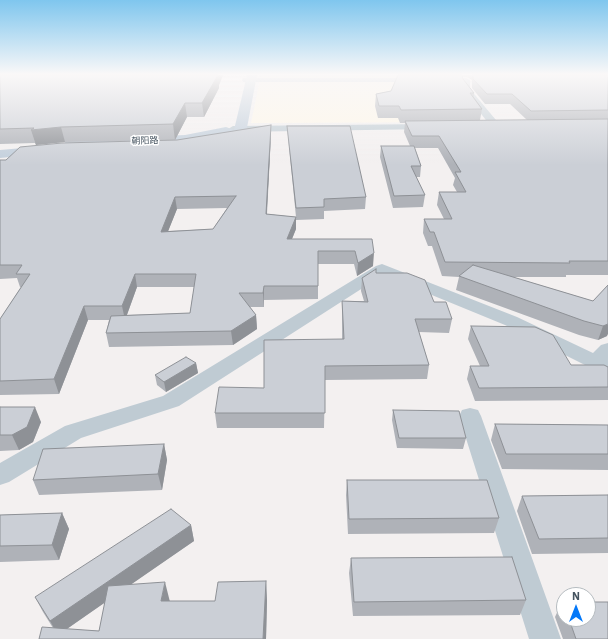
<!DOCTYPE html>
<html>
<head>
<meta charset="utf-8">
<style>
	body { margin:0 }
	#map { position:relative; width:608px; height:639px; overflow:hidden; background:#f3f0f0; font-family:"IBM Plex Sans",sans-serif }
	canvas { display:block }
	.north { position:absolute; left:556px; top:587px; width:40px; height:40px; box-sizing:border-box; background:#fff; border:1px solid #b5bbbf; border-radius:50%; rotate:0deg; font-size:11px; font-weight:700; line-height:16px; text-align:center; color:#465460 }
	.north::after { content:''; display:block; margin:auto; width:14px; height:18px; background:#0478f8; clip-path:polygon(50% 0,100% 100%,50% 72%,0 100%) }
</style>
</head>
<body>
<div id="map">
<canvas width="608" height="639"></canvas>
<div class="north">N</div>
</div>
<script>
const ctx = document.querySelector('canvas').getContext('2d');
ctx.lineJoin = 'round';
function fill(path, color) {
  ctx.fillStyle = color;
  ctx.fill(path, 'evenodd');
}
function poly(rows) {
  const path = new Path2D();
  for (const r of rows) {
    path.moveTo(r[0], r[1]);
    for (let i = 2; i < r.length; i += 2) path.lineTo(r[i], r[i + 1]);
  }
  return path;
}
function stroke(path, color, width, dash) {
  ctx.strokeStyle = color;
  ctx.lineWidth = width;
  ctx.lineCap = dash ? 'butt' : 'round';
  ctx.setLineDash(dash || []);
  ctx.stroke(path);
}
function label(font, color, halo, rows, align = 'center') {
  ctx.font = font + ' "IBM Plex Sans","Noto Sans SC",sans-serif';
  ctx.lineWidth = 3;
  ctx.setLineDash([]);
  ctx.textBaseline = 'middle';
  ctx.strokeStyle = halo;
  ctx.fillStyle = color;
  for (const [text, x, y, turn = 0] of rows) {
    ctx.save();
    ctx.translate(x, y);
    ctx.rotate((+turn || 0) * Math.PI / 180);
    ctx.textAlign = isNaN(turn) ? turn : align;
    if (halo) ctx.strokeText(text, 0, 0);
    ctx.fillText(text, 0, 0);
    ctx.restore();
  }
}
fill(poly([
	[261,75,404,75,474,122,251,123]
]), '#fef7e8');
fill(poly([
	[243,78,466,78,470,80,470,89,501,126,496,129,492,128,462,89,462,82,243,82,242,80,243,78],
	[429,124,434,127,433,129,233,132,228,129,233,126,429,124],
	[382,264,517,317,593,353,601,345,608,343,608,381,601,379,589,367,505,325,383,275,179,406,81,438,9,482,0,485,0,463,65,426,163,396,376,266,382,264],
	[470,408,478,410,481,416,561,639,529,639,459,416,462,410,470,408]
]), '#bfcbd3');
fill(poly([
	[247,75,257,75,246,133,244,136,212,142,206,139,185,143,71,148,66,147,64,144,66,141,71,140,185,135,226,127,234,130,247,75],
	[45,146,50,147,52,150,50,153,0,158,0,150,45,146]
]), '#c1cedb');
fill(poly([
	[0,75,223,75,219,85,219,88,204,117,187,117,175,140,65,142,36,145,35,143,0,144],
	[398,75,608,75,608,275,566,275,566,277,513,277,593,301,608,285,607,336,598,340,579,335,456,290,459,277,442,276,432,246,428,246,423,233,424,219,444,219,437,205,439,192,457,192,453,185,455,178,438,148,415,148,421,166,420,177,416,177,425,195,423,207,393,208,380,157,381,146,410,146,404,132,405,123,400,123,398,118,378,118,375,106,376,94,391,91],
	[462,77,467,77,472,80,472,88,485,104,510,104,527,120,480,120,482,109,474,97,474,93,463,79],
	[287,126,366,197,365,209,324,211,324,219,296,220,296,229,292,239,372,239,373,266,357,276,354,264,318,264,318,299,264,300,264,307,250,307,256,315,257,329,233,345,109,347,106,333,109,320,88,320,59,394,0,395,0,319,21,287,20,287,17,278,0,279,0,160,6,160,177,140,271,135,267,214,296,217,288,136],
	[227,208,213,229,168,231,177,209],
	[137,287,194,287,190,313,127,315],
	[376,273,434,302,452,319,449,333,419,332,429,365,427,379,325,380,324,428,217,428,215,413,264,388,342,339,342,301,364,301,361,291,362,278],
	[471,326,571,365,608,367,608,400,475,401,467,379,470,366,480,366,468,339],
	[196,363,198,373,166,392,157,385,155,375],
	[0,407,41,422,33,442,19,450,0,451],
	[393,410,466,438,463,449,397,448,392,420],
	[495,424,608,425,608,470,502,469,491,440],
	[164,444,167,460,162,490,39,495,33,480],
	[347,480,499,518,494,533,348,534,346,495],
	[608,495,608,553,532,554,517,511,522,496],
	[62,513,69,529,59,560,0,562,0,515],
	[191,525,194,541,131,584,170,601,215,601,266,581,267,601,266,639,39,639,53,628,43,612,35,597],
	[105,602,99,631,67,629],
	[351,558,526,600,520,615,353,616,349,573],
	[562,602,564,602,564,619,588,619,608,639,563,639,555,617]
]), '#afb2b8');
fill(poly([
	[217,75,223,75,219,85,219,88,204,117,202,103],
	[185,103,187,117,175,140,173,124],
	[271,125,271,135,266,226,266,214],
	[61,127,65,142,36,145,31,130],
	[175,197,177,209,163,244,161,232],
	[296,217,296,229,287,251,287,239],
	[374,253,373,266,357,276,358,263],
	[135,274,137,287,125,320,122,306],
	[264,286,264,307,263,293],
	[84,306,88,320,59,394,54,379],
	[256,315,257,329,233,345,231,331],
	[608,324,608,334,607,336,598,340,603,326],
	[196,363,198,373,166,392,164,382],
	[35,407,41,422,33,442,19,450,12,435],
	[164,444,167,460,162,490,158,474],
	[62,513,69,529,59,560,52,545],
	[191,525,194,541,58,635,50,621],
	[266,581,267,601,266,639,263,639],
	[165,582,170,602,161,601]
]), '#8e9196');
const building = poly([
	[0,75,218,75,202,103,185,103,173,124,61,127,31,130,34,128,0,129,0,75],
	[398,75,462,75,463,79,474,93,470,93,482,109,401,110,399,106,379,106,376,94,391,91,398,75],
	[473,75,608,75,608,110,531,111,512,94,487,94,473,79,473,75],
	[608,119,608,261,569,261,570,263,445,262,434,232,430,232,424,219,452,219,439,192,466,192,455,172,461,172,439,136,412,136,405,121,608,119],
	[271,125,266,214,296,217,287,239,372,239,374,253,358,263,355,251,318,251,318,286,264,286,263,293,239,293,256,315,231,331,106,333,111,316,190,313,196,274,135,274,122,306,84,306,54,379,0,381,0,319,30,274,16,274,22,265,0,265,0,160,6,160,20,147,62,143,177,140,271,125],
	[236,196,213,229,161,232,175,197,236,196],
	[287,126,350,126,366,197,324,199,324,207,296,208,287,126],
	[381,146,414,146,421,166,411,166,425,195,394,196,381,146],
	[473,265,593,301,608,285,608,324,603,326,584,321,459,276,473,265],
	[376,269,376,273,407,273,425,280,434,302,446,302,452,319,415,319,429,365,325,366,325,413,215,413,219,387,264,388,264,340,344,339,342,301,368,302,362,278,376,269],
	[471,326,535,327,553,335,571,365,604,365,608,367,608,387,479,388,470,366,489,366,471,326],
	[186,357,196,363,164,382,155,375,186,357],
	[0,407,35,407,27,427,12,435,0,435,0,407],
	[393,410,459,411,466,438,399,438,393,410],
	[495,424,608,425,608,454,506,454,495,424],
	[164,444,158,474,33,480,43,449,164,444],
	[347,480,487,480,499,518,349,519,347,480],
	[608,495,608,538,539,539,522,496,608,495],
	[171,509,191,525,50,621,35,597,171,509],
	[62,513,52,545,0,546,0,515,62,513],
	[512,557,526,600,354,602,351,558,512,557],
	[266,581,263,639,39,639,42,627,99,631,108,586,165,582,161,601,215,601,218,582,266,581],
	[588,602,608,602,608,639,576,639,569,619,588,619,588,602]
]);
fill(building, '#cbcfd6');
stroke(building, '#8e9196', 1);
const sky = ctx.createLinearGradient(0, 0, 0, 165);
sky.addColorStop(0, '#7fc6ee');
sky.addColorStop(0.45, '#faf8f8');
sky.addColorStop(1, '#faf8f800');
ctx.fillStyle = sky;
ctx.fillRect(0, 0, 608, 165);
label('9px', '#465460', '#fff', [
	["朝阳路",145,141,-2]
]);
</script>
</body>
</html>
